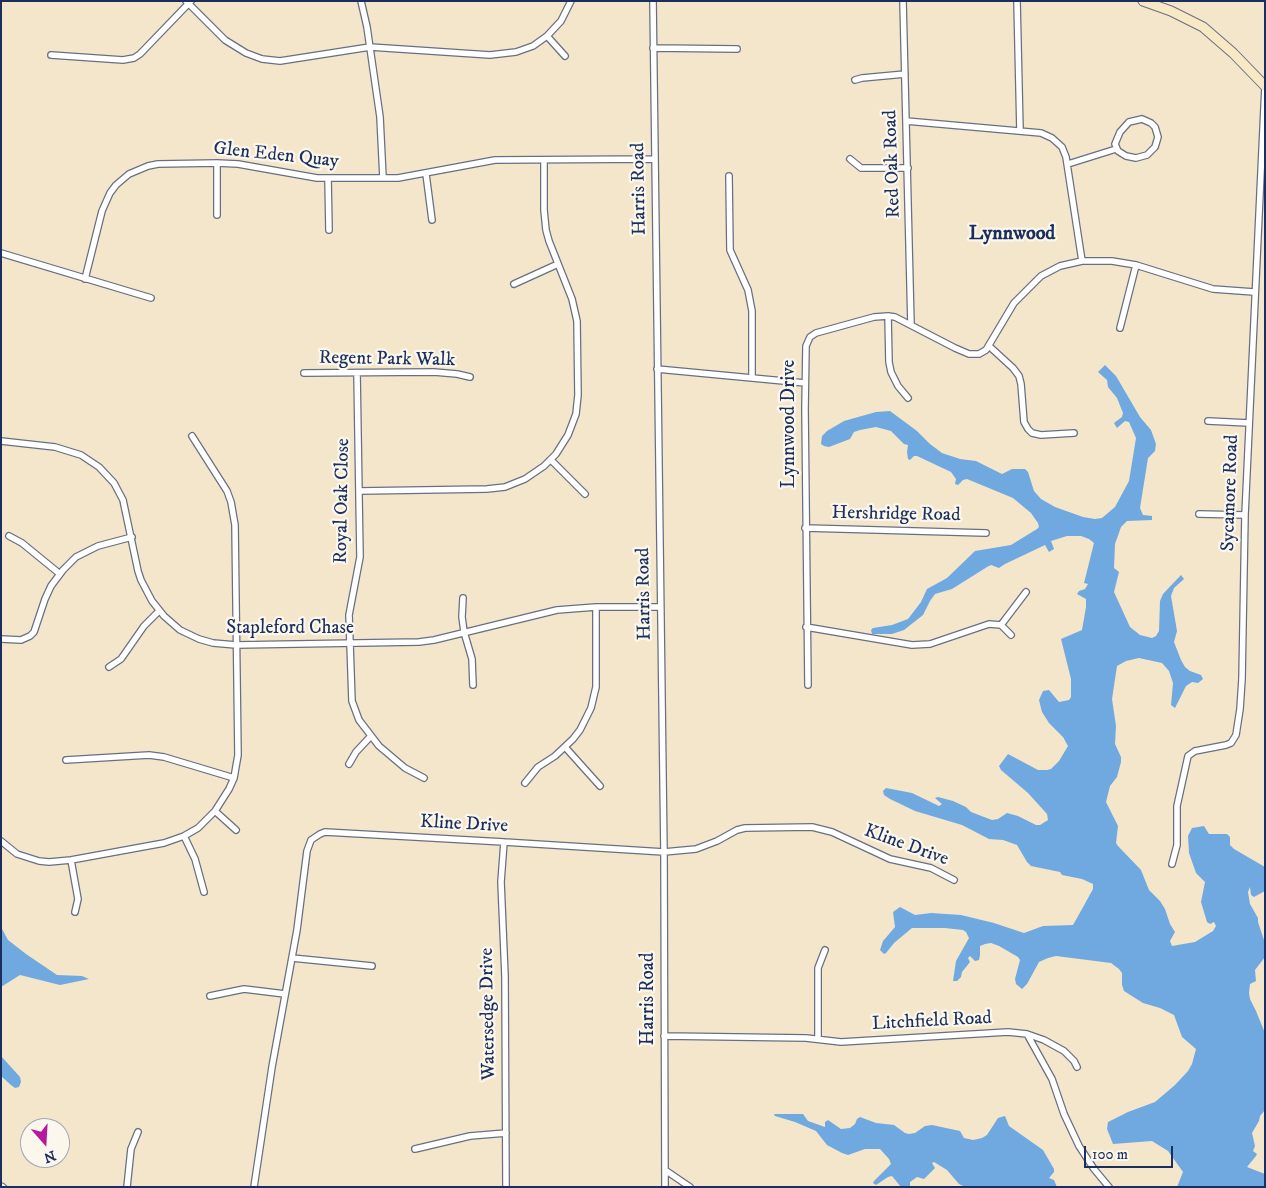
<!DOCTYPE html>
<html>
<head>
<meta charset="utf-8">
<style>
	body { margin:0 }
	#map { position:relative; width:1266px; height:1188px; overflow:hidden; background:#f3e6cb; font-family:"IM FELL DW Pica",serif }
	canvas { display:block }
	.frame { position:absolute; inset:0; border:2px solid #1b2f5e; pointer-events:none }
	.north { position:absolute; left:20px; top:1118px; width:50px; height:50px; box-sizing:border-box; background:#fbf7ec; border:1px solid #a1a7b3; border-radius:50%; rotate:161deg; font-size:14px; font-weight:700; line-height:20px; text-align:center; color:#1b2f5e }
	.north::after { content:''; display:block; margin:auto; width:18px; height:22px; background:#b5179e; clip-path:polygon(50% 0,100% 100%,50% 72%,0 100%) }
	.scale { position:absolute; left:1084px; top:1146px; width:89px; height:22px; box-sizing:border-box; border:2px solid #1b2f5e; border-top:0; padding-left:6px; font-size:15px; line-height:18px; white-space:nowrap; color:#1b2f5e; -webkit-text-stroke:4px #fbf7ec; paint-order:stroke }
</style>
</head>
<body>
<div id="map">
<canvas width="1266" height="1188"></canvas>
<div class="frame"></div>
<div class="north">N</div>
<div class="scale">100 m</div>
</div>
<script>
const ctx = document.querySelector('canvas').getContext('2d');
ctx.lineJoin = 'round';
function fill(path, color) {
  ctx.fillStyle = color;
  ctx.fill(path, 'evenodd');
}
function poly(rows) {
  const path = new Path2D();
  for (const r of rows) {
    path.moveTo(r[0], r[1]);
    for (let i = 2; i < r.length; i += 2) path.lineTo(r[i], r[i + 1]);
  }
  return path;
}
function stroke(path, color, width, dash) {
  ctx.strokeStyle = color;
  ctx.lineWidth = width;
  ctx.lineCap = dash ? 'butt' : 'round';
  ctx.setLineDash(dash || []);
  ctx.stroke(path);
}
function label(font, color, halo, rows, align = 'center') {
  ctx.font = font + ' "IM FELL DW Pica",serif';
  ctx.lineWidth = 4.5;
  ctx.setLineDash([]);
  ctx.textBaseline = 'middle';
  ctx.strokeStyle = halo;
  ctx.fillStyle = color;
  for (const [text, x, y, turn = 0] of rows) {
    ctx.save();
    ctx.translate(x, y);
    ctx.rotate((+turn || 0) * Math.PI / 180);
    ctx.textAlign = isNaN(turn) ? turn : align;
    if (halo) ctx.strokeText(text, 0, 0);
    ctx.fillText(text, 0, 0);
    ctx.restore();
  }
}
fill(poly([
	[1105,365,1116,376,1140,417,1151,430,1156,444,1155,451,1148,458,1140,508,1143,515,1152,516,1152,520,1127,521,1121,527,1115,544,1114,568,1119,572,1114,592,1130,627,1140,635,1152,638,1156,636,1159,631,1160,601,1163,594,1181,575,1184,579,1174,588,1171,596,1177,631,1174,642,1181,660,1185,667,1190,671,1201,675,1203,679,1198,683,1192,682,1186,686,1175,708,1171,705,1173,683,1169,671,1162,663,1139,658,1126,661,1117,666,1112,699,1116,726,1115,744,1121,757,1121,762,1117,777,1110,786,1106,802,1118,826,1116,843,1118,846,1141,870,1149,890,1160,901,1165,909,1170,924,1175,932,1170,941,1172,946,1195,942,1213,931,1216,926,1214,922,1210,924,1207,922,1201,902,1205,882,1196,873,1189,853,1188,836,1192,828,1204,826,1209,834,1227,834,1230,837,1230,845,1234,849,1265,867,1265,891,1254,897,1251,895,1250,887,1248,892,1250,904,1258,918,1258,922,1265,943,1265,957,1255,970,1256,981,1250,984,1249,993,1250,999,1256,1011,1265,1033,1265,1110,1260,1116,1259,1121,1252,1133,1255,1146,1253,1151,1257,1154,1256,1156,1247,1167,1265,1174,1265,1187,1177,1187,1183,1172,1168,1151,1152,1141,1113,1144,1107,1129,1108,1122,1128,1112,1155,1102,1175,1085,1188,1071,1192,1064,1196,1049,1182,1037,1174,1015,1160,1008,1143,1003,1124,991,1122,985,1122,973,1119,969,1111,963,1056,956,1048,958,1039,962,1027,984,1022,989,1016,984,1015,979,1020,960,1018,957,999,946,991,943,985,944,980,946,980,955,979,960,975,961,970,956,968,958,970,962,962,972,961,977,957,981,953,981,956,961,969,938,966,932,963,930,945,928,912,928,894,943,886,953,884,954,880,950,883,941,895,927,893,912,900,907,915,915,931,913,961,915,994,923,1024,933,1043,926,1073,925,1082,909,1093,889,1093,884,1082,879,1062,875,1060,872,1031,866,1027,862,1017,845,1003,840,989,839,962,825,915,811,890,799,884,795,883,791,886,788,912,793,939,806,942,804,935,798,938,797,953,801,966,807,971,812,992,820,998,819,1007,813,1018,816,1036,825,1040,825,1048,820,1047,814,1028,793,1001,770,999,766,1008,754,1038,770,1047,770,1051,769,1059,761,1068,746,1063,737,1049,723,1042,712,1039,700,1043,691,1049,690,1059,702,1069,700,1071,697,1071,679,1061,639,1082,630,1086,607,1086,599,1077,594,1079,591,1085,589,1088,584,1084,583,1094,543,1089,539,1081,536,1067,536,1051,541,1054,549,1049,552,1045,545,1005,564,999,568,991,565,987,567,952,589,935,594,930,601,923,615,904,630,892,634,872,634,871,630,873,628,892,625,908,619,921,602,927,589,947,578,975,551,1011,545,1037,529,1039,527,1038,523,1031,513,1013,498,967,479,963,480,958,485,955,484,956,479,951,472,917,456,914,456,910,460,908,459,907,452,908,445,904,444,891,431,876,427,860,430,854,432,850,439,829,447,824,446,821,444,822,436,827,431,844,421,876,412,890,411,917,431,930,444,942,453,960,459,976,461,1002,474,1012,469,1025,469,1028,472,1034,491,1041,499,1055,507,1083,517,1095,519,1102,518,1115,507,1129,481,1136,438,1129,422,1125,421,1117,428,1114,423,1122,417,1123,413,1117,398,1108,387,1107,380,1098,372],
	[1,927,8,940,26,954,57,975,82,976,89,979,60,985,20,975,1,987],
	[1,1056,20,1077,21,1082,19,1087,15,1088,11,1085,1,1076],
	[774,1114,803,1114,808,1121,825,1127,825,1122,828,1120,841,1129,850,1128,855,1124,857,1119,860,1117,876,1123,894,1125,905,1133,909,1134,915,1133,925,1126,932,1125,960,1131,964,1138,973,1140,982,1138,987,1135,998,1118,1005,1116,1009,1126,1043,1150,1054,1169,1054,1172,1049,1178,1054,1180,1057,1187,963,1186,959,1184,947,1170,934,1162,932,1163,935,1168,924,1179,917,1177,910,1182,910,1187,901,1187,892,1176,888,1177,876,1185,873,1183,874,1181,891,1164,889,1159,880,1149,865,1149,848,1155,842,1153,827,1145,816,1131,795,1122,775,1116]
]), '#70a9e0');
const street = poly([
	[186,1,225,40,246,53,262,59,280,61,370,47,490,55,516,52,533,46,547,36,561,21,571,1],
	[361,1,367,27,380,117,383,178],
	[653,1,664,852,665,1187],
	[903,1,911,325],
	[1017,1,1020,131],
	[547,36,565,56],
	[653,48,737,49],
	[51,55,123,60,134,58,140,54,191,1],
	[855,80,862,78,905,74],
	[1142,119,1151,123,1155,127,1158,137,1155,147,1147,155,1136,158,1126,156,1118,151,1115,144,1120,132,1129,122,1142,119],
	[906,121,1041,133,1052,138,1062,147,1066,157,1082,261],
	[850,159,861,168,908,168],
	[1068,164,1116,149],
	[426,174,432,220],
	[729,176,730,250,748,290,752,311,752,378],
	[328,178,329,230],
	[217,215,217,163],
	[1,253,151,298],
	[85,279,102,211,110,193,116,185,129,174,148,166,158,164,217,163,238,164,317,178,398,178,495,160,654,159],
	[514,284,558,264],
	[888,316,889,362,891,372,898,386,908,398],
	[1120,328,1136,265],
	[989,346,1013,368,1019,376,1021,384,1024,422,1028,429,1032,433,1041,435,1074,433],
	[657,369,805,383],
	[304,373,434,372,457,374,470,377],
	[357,373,360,557,349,615,352,701,359,720,379,746,405,768,424,778],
	[1208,421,1249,423],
	[1,441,55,447,81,455,99,467,114,483,123,500,138,571,141,580,152,601,164,616,180,630,199,639,213,643,236,645,419,642,434,640,557,610,596,607,660,607],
	[551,460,585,494],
	[359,491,487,489,505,487,525,479,544,466,556,454,568,435,576,414,578,395,577,321,572,299,549,241,546,230,544,210,544,160],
	[1199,514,1245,515],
	[805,528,986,533],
	[9,536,22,543,60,574],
	[463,598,462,617,464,632,472,659,473,685],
	[1001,625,1026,592],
	[806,627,912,645,930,644,989,624,1001,625,1011,635],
	[1,639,21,640,30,636,34,632,45,599,51,586,63,570,76,557,98,546,132,537],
	[109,667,121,659,144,626,159,611],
	[808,685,805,409,806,346,810,337,816,333,874,317,888,316,895,317,955,348,969,354,979,354,986,350,1014,303,1041,276,1060,266,1082,261,1112,261,1136,265,1213,289,1254,292],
	[565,747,600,786],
	[66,760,149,755,164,757,234,778],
	[349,764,356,752,370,737],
	[525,783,538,767,555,756,573,739,580,730,591,708,596,687,596,607],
	[215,811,236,830],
	[184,836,195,859,204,892],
	[1,841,17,854,39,861,49,862,71,860,164,843,184,836,198,828,215,811,229,789,234,778,238,755,235,525,231,502,227,491,192,436],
	[504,842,501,882,505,976,506,1187],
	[71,860,78,899,75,912],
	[1172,864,1177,845,1177,806,1188,756,1195,751,1226,745,1231,743,1236,735,1240,709,1242,679,1245,515,1265,86],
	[292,958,372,966],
	[210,996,244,989,285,994],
	[1027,1034,1044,1040,1064,1051,1074,1061,1077,1067],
	[664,1036,806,1038,841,1042,1008,1032,1027,1034,1052,1079,1064,1114,1079,1146,1094,1169,1109,1187],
	[818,1039,818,968,825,950],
	[415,1149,470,1136,506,1133],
	[665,1170,690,1187],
	[1,1186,3,1187],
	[127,1187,131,1149,138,1132],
	[254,1187,272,1067,297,930,307,851,311,840,320,834,325,832,504,842,664,852,696,849,717,841,737,830,745,828,812,827,832,832,890,859,931,868,954,880]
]);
const secondary = poly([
	[1143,1,1171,11,1203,27,1233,53,1265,86]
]);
stroke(street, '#676f84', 8);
stroke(secondary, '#676f84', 11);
stroke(street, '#fff', 5.5);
stroke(secondary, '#f8e8c3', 9);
label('19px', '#1b2f5e', '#fbf7ec', [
	["Glen Eden Quay",276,156,6],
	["Red Oak Road",893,164,-92],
	["Harris Road",640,189,-91],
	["Regent Park Walk",387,360,1],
	["Lynnwood Drive",790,424,-90],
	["Sycamore Road",1231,493,-88],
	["Royal Oak Close",343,501,-89],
	["Hershridge Road",896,515,1],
	["Harris Road",645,594,-91],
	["Stapleford Chase",290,629],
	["Kline Drive",464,825,3],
	["Kline Drive",906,846,20],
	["Harris Road",649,999,-90],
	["Watersedge Drive",489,1014,-91],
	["Litchfield Road",932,1022,-3]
]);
label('bold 20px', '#1b2f5e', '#fbf7ec', [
	["Lynnwood",1012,235]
]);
</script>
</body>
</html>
